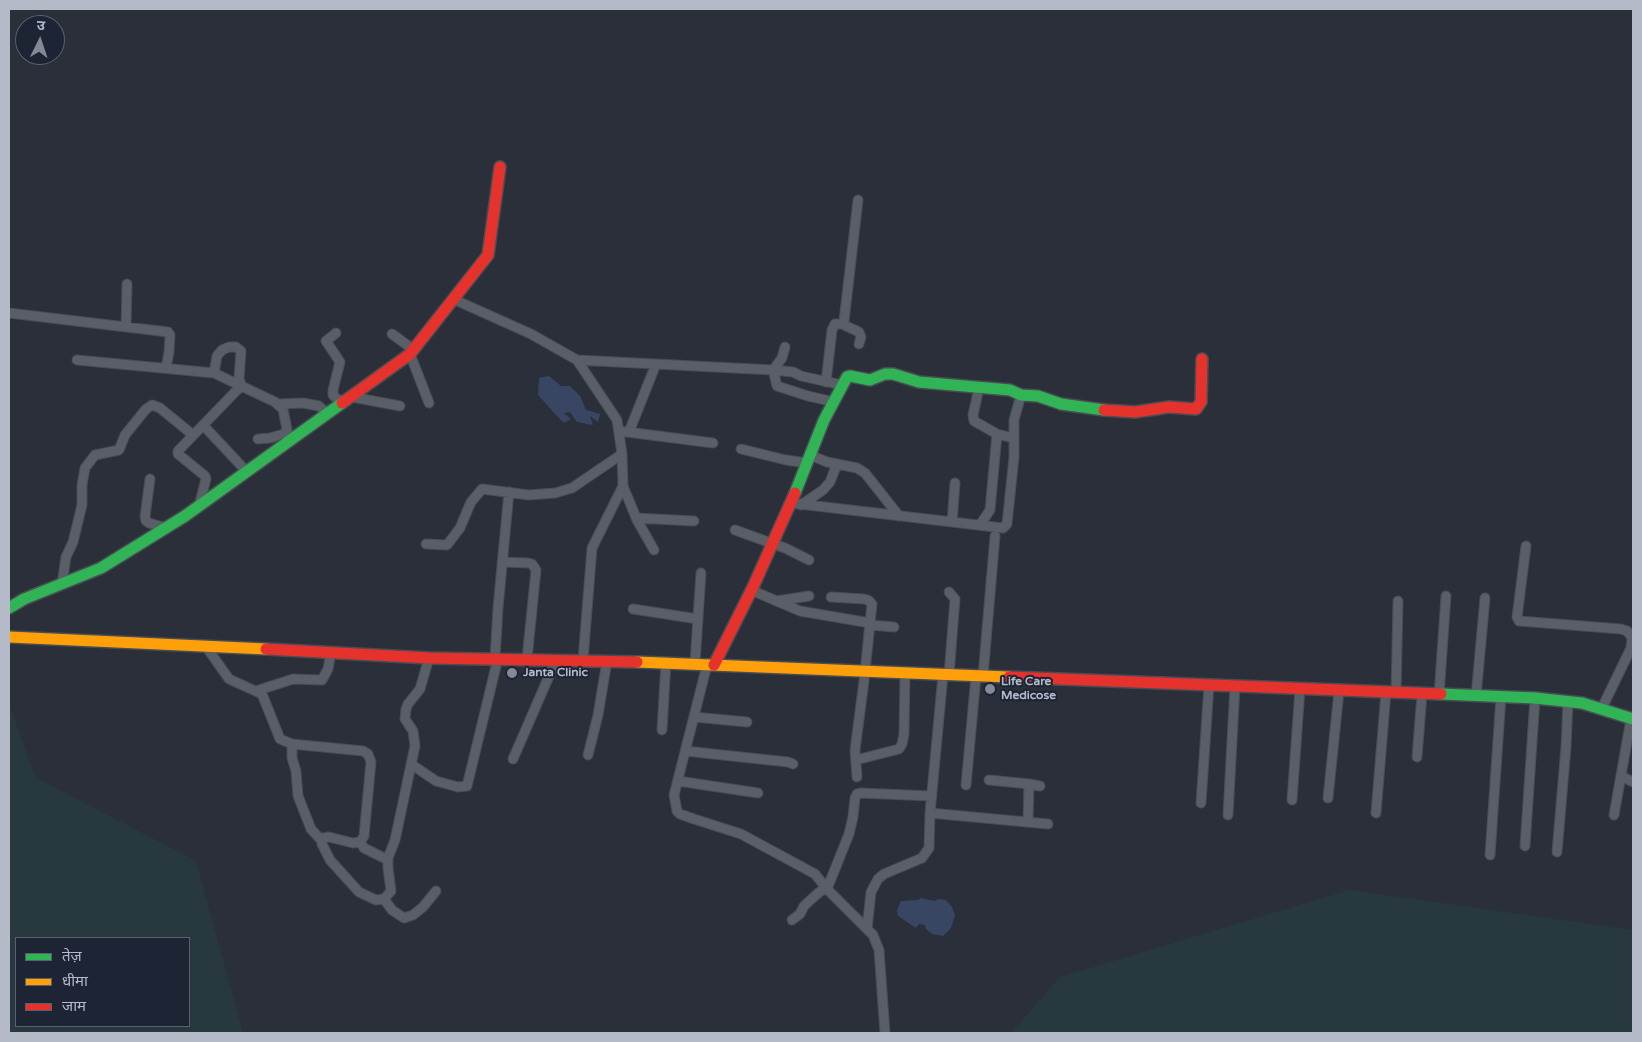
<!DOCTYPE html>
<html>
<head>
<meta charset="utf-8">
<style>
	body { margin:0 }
	#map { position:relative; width:1642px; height:1042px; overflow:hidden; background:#2a2f39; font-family:"Varela Round","Noto Sans Devanagari",sans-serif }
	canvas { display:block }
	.frame { position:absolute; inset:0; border:10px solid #b5bac9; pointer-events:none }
	.legend { position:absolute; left:15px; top:937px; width:175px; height:90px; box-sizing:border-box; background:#1d2434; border:1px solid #5a6070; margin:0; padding:6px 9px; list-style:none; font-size:15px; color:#b5bac9 }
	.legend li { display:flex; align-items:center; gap:10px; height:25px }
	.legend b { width:25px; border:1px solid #5a6070 }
	.north { position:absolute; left:15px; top:15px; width:50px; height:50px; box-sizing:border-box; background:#1d2434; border:1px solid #5a6070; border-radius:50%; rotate:4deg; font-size:14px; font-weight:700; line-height:20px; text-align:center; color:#b5bac9 }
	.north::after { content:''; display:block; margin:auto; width:18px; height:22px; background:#848997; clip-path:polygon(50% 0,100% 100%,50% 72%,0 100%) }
</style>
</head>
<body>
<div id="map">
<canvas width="1642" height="1042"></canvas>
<div class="frame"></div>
<ul class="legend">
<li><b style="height:6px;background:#30b455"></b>तेज़</li>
<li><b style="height:6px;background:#ff9f0a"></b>धीमा</li>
<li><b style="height:6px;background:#e5322d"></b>जाम</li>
</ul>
<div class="north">उ</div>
</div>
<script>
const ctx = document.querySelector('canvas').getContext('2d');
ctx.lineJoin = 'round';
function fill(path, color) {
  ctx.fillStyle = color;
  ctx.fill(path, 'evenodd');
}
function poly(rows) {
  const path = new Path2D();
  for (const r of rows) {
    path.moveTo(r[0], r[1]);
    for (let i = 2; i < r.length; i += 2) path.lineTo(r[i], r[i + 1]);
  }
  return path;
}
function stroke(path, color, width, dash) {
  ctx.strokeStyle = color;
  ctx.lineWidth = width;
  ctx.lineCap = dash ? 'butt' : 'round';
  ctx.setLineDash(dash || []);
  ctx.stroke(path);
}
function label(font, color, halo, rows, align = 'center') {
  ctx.font = font + ' "Varela Round",sans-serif';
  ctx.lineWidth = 4;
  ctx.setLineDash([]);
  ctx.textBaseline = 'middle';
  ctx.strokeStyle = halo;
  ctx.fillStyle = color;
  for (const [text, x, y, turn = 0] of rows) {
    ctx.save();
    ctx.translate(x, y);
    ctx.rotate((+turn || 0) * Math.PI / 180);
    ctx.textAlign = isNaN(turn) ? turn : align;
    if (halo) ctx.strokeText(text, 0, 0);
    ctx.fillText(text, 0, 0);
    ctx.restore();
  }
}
fill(poly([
	[9,704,35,777,196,861,243,1033,9,1033],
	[16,938,189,938,189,1026,16,1026],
	[1349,890,1633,930,1633,1033,1011,1033,1060,977]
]), '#27393f');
fill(poly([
	[549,376,561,386,570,386,580,396,586,410,600,414,598,422,590,416,593,425,577,422,570,412,564,413,571,419,564,423,555,414,538,395,539,378],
	[921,898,935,901,939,899,946,900,952,907,955,915,951,928,943,936,932,934,926,929,925,925,919,924,916,928,898,916,897,910,901,901,918,900]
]), '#384664');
const street = poly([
	[9,313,168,332,170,335,169,352,166,368],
	[842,324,859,332,861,337,859,344],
	[126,327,127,284],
	[336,333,326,341,340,362,333,390,333,395,337,399,346,401],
	[392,334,414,350],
	[410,354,429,403],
	[77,360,214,373,275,402,283,409,289,440],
	[577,360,773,370,782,358,785,347],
	[214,373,217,356,222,350,229,347,236,347,241,351,239,379,242,387],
	[826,382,832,330,835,324,842,324,844,321,858,200],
	[979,388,973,415,974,421,997,434,1013,438],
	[352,397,400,406],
	[834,402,808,396,777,386,773,370,793,372,801,376,842,385],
	[278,404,303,403,319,406,328,414],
	[203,425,247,472],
	[619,431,713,443],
	[629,432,656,364],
	[258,439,270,438,287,433],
	[741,449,786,460,807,463],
	[622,454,623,486,637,520,654,550],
	[810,455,827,462,857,468,865,473,899,516],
	[150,479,145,517,146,521,149,523,166,528],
	[791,503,1003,528,1007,524,1014,457,1014,420,1021,395],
	[801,505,823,490,830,482,837,464],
	[199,506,206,479,205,476,178,454,178,451,238,389,242,387],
	[636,518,694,521],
	[952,522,955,483],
	[980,525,990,510,997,434],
	[735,530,785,548,809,560],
	[426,544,447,545,460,528,471,502,482,489,529,495,555,493,572,488,622,454,617,420,577,360,531,334,453,299],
	[1526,546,1517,617,1519,621,1621,629,1627,631,1632,637,1631,648,1602,708],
	[502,562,528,563,532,564,536,570,527,659],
	[62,584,66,557,73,542,82,505,82,485,85,468,95,455,119,450,125,435,146,409,152,405,160,408,193,435],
	[751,590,800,611,870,623],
	[949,592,955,599,949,675],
	[831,597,864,599,868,600,872,604,864,681,855,750,857,777],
	[776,601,809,596],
	[633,609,698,619],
	[870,625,894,627],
	[205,645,229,679,262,694,280,739,292,744,363,751,368,754,371,762,364,836,360,842,353,843,329,837,323,838,322,841],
	[495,658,498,608,509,492],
	[583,660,592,548,623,486],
	[695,663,701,573],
	[707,665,674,795,677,811,680,814,694,819,741,834,815,874,827,889,873,935,879,950,885,1033],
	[983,676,995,536],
	[256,691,293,679,322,680,328,669,331,652],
	[1396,693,1398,601],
	[1439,695,1446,596],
	[1476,696,1485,598],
	[694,717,747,722],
	[662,730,666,662],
	[292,744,292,758,296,771,298,796,311,829,322,841,322,844,330,860,359,892,376,900,384,899,391,891,388,868,388,858,395,840,415,746,413,731,405,719,406,709,408,704,420,689,429,658],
	[685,751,788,762,793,764],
	[588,755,598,715,607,661],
	[1417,757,1422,694],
	[513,759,556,660],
	[856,760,899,749,902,744,904,734,905,673],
	[411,764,436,781,458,787,467,786,498,658],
	[1621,776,1633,782],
	[989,780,1029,784,1028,822],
	[678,781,758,793],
	[1029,784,1040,786],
	[966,785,976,676],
	[1328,798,1339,691],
	[1292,800,1300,689],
	[1201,803,1209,685],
	[930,813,1048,824],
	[1376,813,1386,692],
	[1228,815,1235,686],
	[1614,815,1631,719],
	[360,842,364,848,388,860],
	[1525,846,1535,698],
	[1557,852,1566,747,1568,701],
	[1490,855,1501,697],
	[384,899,392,910,404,918,413,915,423,907,436,891],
	[792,920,800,914,804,906,816,895,822,890,827,889,849,834,853,817,855,798,857,794,860,793,932,796],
	[867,929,871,892,878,879,884,874,922,858,929,848,930,813,943,675]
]);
const fast = poly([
	[795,493,824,420,847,377,850,376,870,380,885,374,893,374,919,382,1010,390,1021,395,1038,396,1061,404,1104,410],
	[9,608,24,599,101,568,185,516,342,403],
	[1441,694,1535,698,1582,703,1633,719]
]);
const slow = poly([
	[9,637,266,649],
	[637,662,1009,677]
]);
const jam = poly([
	[342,403,410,354,488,255,500,167],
	[1104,410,1135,412,1169,407,1196,409,1201,402,1202,359],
	[266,649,429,658,637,662],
	[714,665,753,587,795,493],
	[1009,677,1441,694]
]);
stroke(street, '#484c53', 11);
stroke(fast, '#484c53', 14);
stroke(slow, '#484c53', 14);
stroke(jam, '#484c53', 14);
stroke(street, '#5a5e67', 9);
stroke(fast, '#30b455', 11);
stroke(slow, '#ff9f0a', 11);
stroke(jam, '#e5322d', 11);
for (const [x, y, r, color] of [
	[512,673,6,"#848997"],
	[990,689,6,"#848997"]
]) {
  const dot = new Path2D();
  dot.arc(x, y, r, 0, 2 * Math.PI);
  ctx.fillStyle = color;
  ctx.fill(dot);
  stroke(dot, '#1d2434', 2);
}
label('bold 12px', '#b5bac9', '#1d2434', [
	["Janta Clinic",523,673],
	["Life Care",1001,682],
	["Medicose",1001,696]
], 'left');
</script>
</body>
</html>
